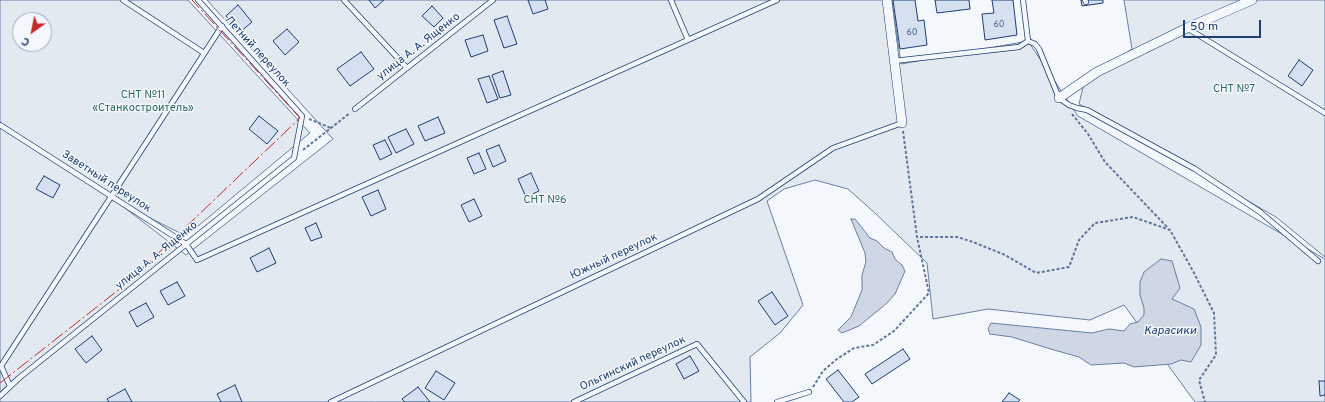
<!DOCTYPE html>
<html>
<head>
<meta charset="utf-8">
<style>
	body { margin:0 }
	#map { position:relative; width:1325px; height:402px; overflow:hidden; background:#f4f7fb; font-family:Overpass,sans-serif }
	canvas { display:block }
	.north { position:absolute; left:12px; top:12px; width:40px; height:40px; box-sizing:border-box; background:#f4f7fb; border:1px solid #9eadc5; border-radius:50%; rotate:213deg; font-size:11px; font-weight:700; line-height:16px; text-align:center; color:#1d3f73 }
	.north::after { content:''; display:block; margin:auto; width:14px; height:18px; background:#c62828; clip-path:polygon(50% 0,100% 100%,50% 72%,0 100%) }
	.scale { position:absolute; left:1183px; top:20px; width:78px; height:18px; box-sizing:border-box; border:2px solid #1d3f73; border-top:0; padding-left:5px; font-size:12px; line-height:14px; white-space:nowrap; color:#1d3f73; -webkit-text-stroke:3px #f4f7fb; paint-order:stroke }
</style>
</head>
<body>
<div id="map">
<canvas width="1325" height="402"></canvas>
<div class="north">С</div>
<div class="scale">50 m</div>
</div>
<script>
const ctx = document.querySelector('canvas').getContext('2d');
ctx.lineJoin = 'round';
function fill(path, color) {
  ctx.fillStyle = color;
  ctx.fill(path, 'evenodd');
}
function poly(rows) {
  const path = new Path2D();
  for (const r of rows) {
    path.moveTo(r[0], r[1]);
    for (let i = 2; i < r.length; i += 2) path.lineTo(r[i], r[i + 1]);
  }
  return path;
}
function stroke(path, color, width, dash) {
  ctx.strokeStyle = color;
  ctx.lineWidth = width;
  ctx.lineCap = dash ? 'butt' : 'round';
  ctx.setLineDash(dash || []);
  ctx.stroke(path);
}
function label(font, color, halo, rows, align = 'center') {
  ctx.font = font + ' Overpass,sans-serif';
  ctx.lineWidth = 3;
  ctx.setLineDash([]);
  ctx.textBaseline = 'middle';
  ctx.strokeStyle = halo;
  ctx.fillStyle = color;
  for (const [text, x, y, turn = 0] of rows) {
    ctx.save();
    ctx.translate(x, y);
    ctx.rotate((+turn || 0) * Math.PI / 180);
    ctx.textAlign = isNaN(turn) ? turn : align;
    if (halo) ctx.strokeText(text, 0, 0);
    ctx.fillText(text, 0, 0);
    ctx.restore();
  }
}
const green = poly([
	[0,0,188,0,310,133,186,236,116,201,186,255,333,139,207,0,892,0,901,64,1028,41,1078,116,1325,259,1325,402,1195,402,1124,305,1090,320,988,309,933,319,927,263,875,213,848,189,815,180,784,189,767,201,803,305,780,333,750,357,751,402,0,402,0,0],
	[20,20,44,20,44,44,20,44,20,20],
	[1124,0,1325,0,1325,257,1276,217,1079,104,1085,79,1132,49,1124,0]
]);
fill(green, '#e3e9f0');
stroke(green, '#687fa3', 1);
const water = poly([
	[851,219,855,219,870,238,877,241,884,248,892,252,895,259,902,265,905,271,895,294,887,303,859,326,842,333,838,330,851,317,862,290,862,275,866,262,865,253,851,219],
	[1161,259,1172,261,1180,288,1172,299,1194,309,1201,327,1201,345,1191,362,1181,360,1171,364,1134,367,1124,363,1091,365,1079,357,1054,350,1012,337,990,334,988,329,991,323,1092,333,1109,329,1124,331,1130,324,1138,322,1144,315,1144,308,1140,295,1140,282,1144,272,1161,259]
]);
fill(water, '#cfd7e4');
stroke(water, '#687fa3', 1);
const building = poly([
	[369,0,384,0,375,8,369,0],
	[528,0,545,0,548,9,533,14,528,0],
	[893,0,915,0,918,21,924,20,927,45,900,49,893,0],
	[935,0,969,0,970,9,937,13,935,0],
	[992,0,1013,0,1017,35,985,40,982,14,994,13,992,0],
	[1081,0,1103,0,1103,3,1082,6,1081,0],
	[238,5,252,22,240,32,226,16,238,5],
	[432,6,443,18,434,27,422,16,432,6],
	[507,16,517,44,504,48,494,20,507,16],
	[287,29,299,42,285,55,273,41,287,29],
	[483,35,488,51,471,57,465,40,483,35],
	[361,52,374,69,350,86,337,69,361,52],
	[1299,60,1313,70,1302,86,1288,76,1299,60],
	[503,71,511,95,500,98,492,75,503,71],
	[489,76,498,99,487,103,478,79,489,76],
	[259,116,278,131,267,144,249,129,259,116],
	[438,117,445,133,425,141,418,126,438,117],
	[406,129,414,144,396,153,388,137,406,129],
	[385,140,392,154,380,160,373,145,385,140],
	[499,145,506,161,493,167,486,150,499,145],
	[479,153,486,169,474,174,467,158,479,153],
	[531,173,539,191,526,197,518,179,531,173],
	[44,176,60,185,53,198,36,189,44,176],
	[378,190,386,209,371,216,362,197,378,190],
	[474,199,482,216,469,222,461,205,474,199],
	[316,223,322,237,311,241,305,228,316,223],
	[269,248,276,263,257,272,250,258,269,248],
	[177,282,185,296,168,305,160,291,177,282],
	[772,292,788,316,775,325,758,301,772,292],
	[146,303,154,317,137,327,129,312,146,303],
	[92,336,102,350,86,363,75,349,92,336],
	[903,349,910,359,872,384,865,374,903,349],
	[690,356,699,371,684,379,676,364,690,356],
	[838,370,859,397,852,402,844,402,826,379,838,370],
	[436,371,455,383,444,400,425,388,436,371],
	[1319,381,1325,381,1325,395,1320,396,1319,381],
	[235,385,242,402,221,402,217,394,235,385],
	[418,387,430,402,405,402,402,399,418,387],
	[125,389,132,402,109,402,107,399,125,389],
	[1009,393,1020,400,1018,402,1002,402,1009,393]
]);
fill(building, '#d5e0f0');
stroke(building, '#1d3f73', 1);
const lane = poly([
	[123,0,204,53],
	[344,0,407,68],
	[671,0,688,40],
	[1085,0,1086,2],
	[1187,28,1325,113],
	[1028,41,1035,44,1039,49,1059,98,1069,105,1077,108,1087,110,1195,169,1260,212,1318,261],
	[894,61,1019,47,1028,41,1023,0],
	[355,109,493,0],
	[0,125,186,244,197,260,777,0],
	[10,386,1,366,222,26],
	[0,396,19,378,294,158,302,116,198,0],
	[331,402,758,199,833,148,902,123],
	[574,402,697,344,744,402],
	[777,402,809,392]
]);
const street = poly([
	[887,0,902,123],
	[1059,98,1097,72,1187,28,1252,0]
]);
stroke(lane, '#1d3f73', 6);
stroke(street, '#1d3f73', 10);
stroke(poly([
	[1072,114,1088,134,1105,162,1168,228],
	[309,119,331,128],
	[903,131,917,237,957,237,973,242,1005,255,1036,273,1069,267,1079,240,1095,223,1133,217,1170,230,1193,271,1214,313,1216,355,1199,380,1205,402],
	[303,150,350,113],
	[813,387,823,371,837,359,854,348,873,345,894,331,929,293,917,237]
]), '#5e769c', 2, [3, 2]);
stroke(lane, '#f4f7fb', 4.5);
stroke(street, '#f4f7fb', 9);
stroke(poly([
	[0,383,126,284,300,118,192,0]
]), '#c62828', 1, [14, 3, 2, 3]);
label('9px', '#4b6792', null, [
	["60",999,25],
	["60",912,33]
]);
label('11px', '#1d3f73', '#f4f7fb', [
	["улица А. А. Ященко",419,47,-38],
	["Летний переулок",257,52,48],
	["Заветный переулок",106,182,33],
	["улица А. А. Ященко",157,256,-39],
	["Южный переулок",614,257,-25],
	["Ольгинский переулок",633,364,-25]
]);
label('11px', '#2c6c60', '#f4f7fb', [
	["СНТ №7",1234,90],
	["СНТ №11",143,96],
	["«Станкостроитель»",143,109],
	["СНТ №6",545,201]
]);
label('italic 12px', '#1d3f73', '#f4f7fb', [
	["Карасики",1170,332]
]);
</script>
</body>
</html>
